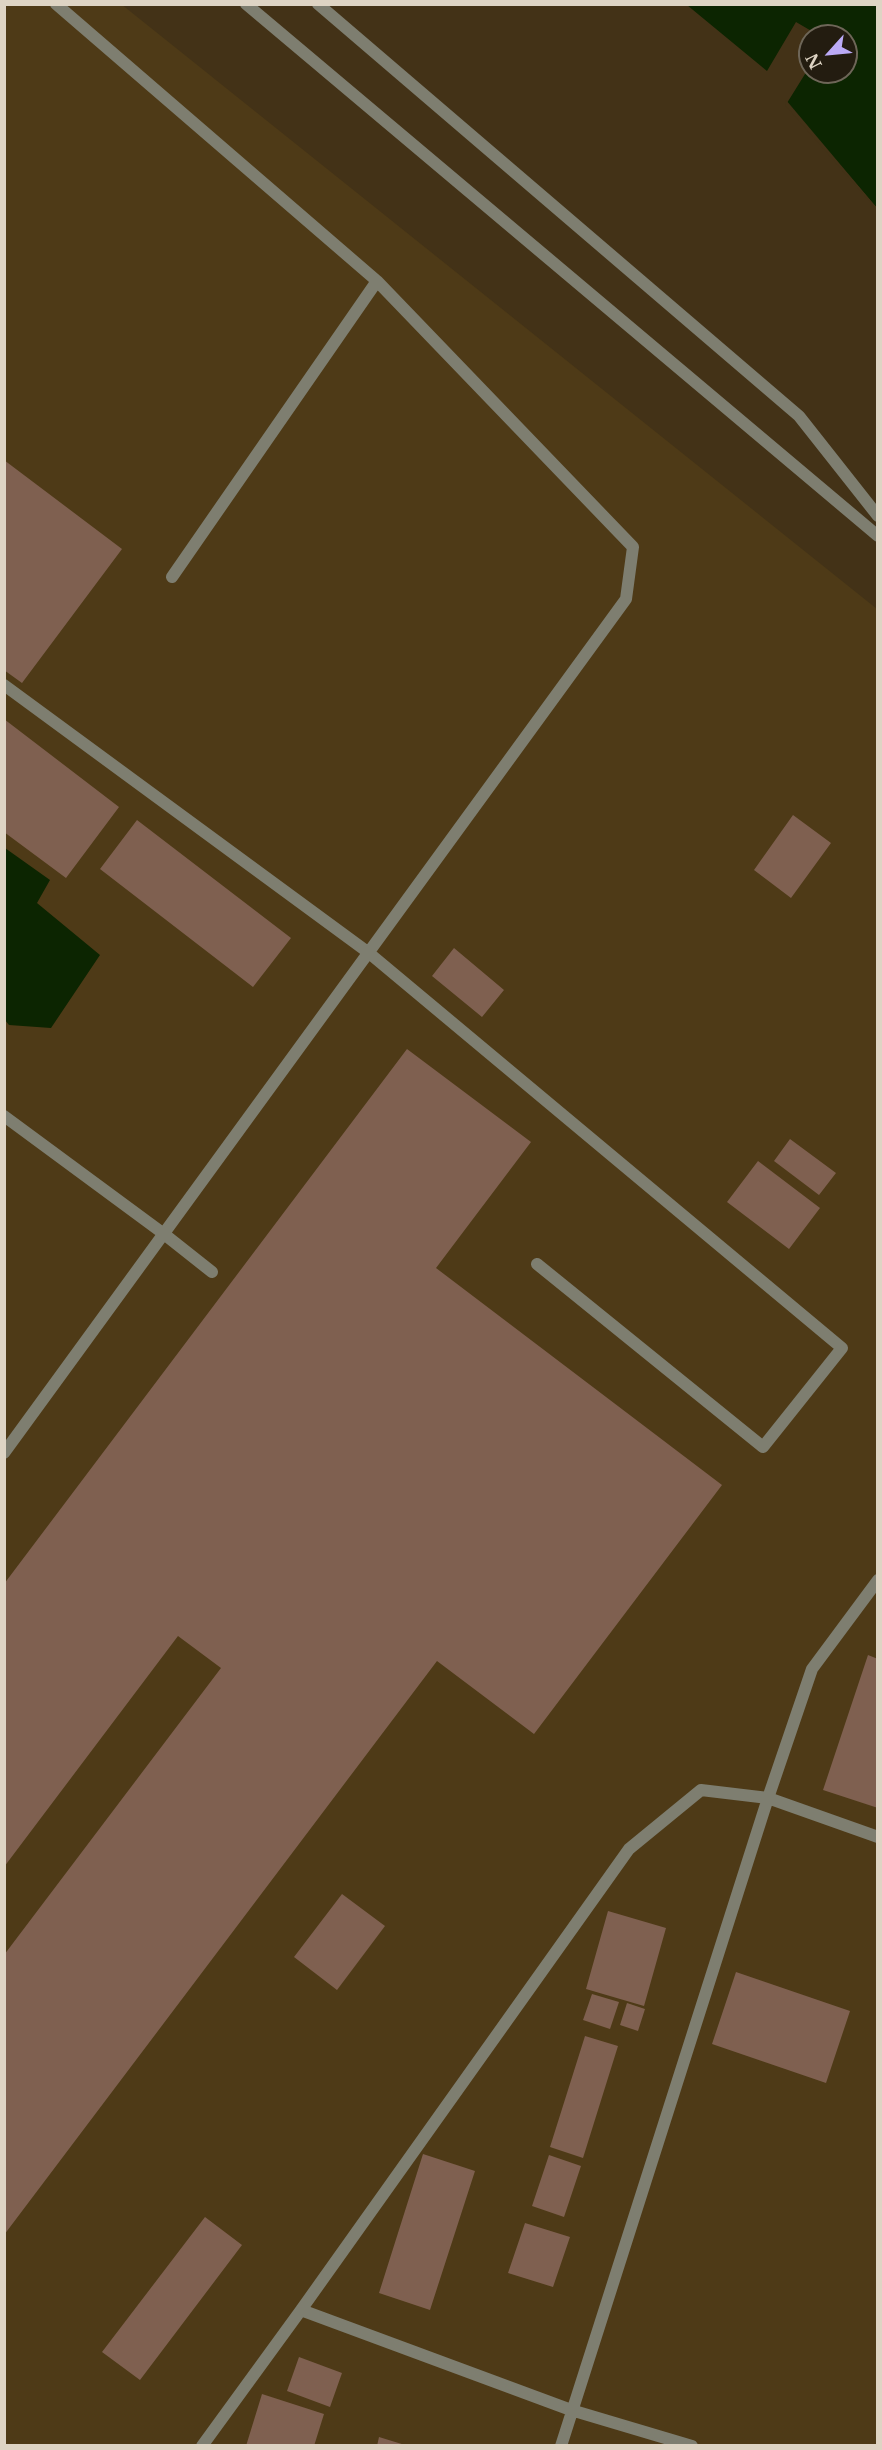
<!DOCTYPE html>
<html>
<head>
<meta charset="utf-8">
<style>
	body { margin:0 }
	#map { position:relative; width:882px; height:2450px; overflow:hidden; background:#433217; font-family:"Libre Baskerville",serif }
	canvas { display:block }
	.frame { position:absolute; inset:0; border:6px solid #ded4c4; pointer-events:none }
	.north { position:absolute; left:798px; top:24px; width:60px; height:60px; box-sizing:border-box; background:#231c10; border:2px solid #6e6658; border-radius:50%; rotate:243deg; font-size:16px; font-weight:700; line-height:24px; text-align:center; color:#ded4c4 }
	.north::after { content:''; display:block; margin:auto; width:21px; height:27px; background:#bbaaf6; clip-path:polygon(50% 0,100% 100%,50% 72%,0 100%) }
</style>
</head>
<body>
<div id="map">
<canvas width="882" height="2450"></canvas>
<div class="frame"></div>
<div class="north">N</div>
</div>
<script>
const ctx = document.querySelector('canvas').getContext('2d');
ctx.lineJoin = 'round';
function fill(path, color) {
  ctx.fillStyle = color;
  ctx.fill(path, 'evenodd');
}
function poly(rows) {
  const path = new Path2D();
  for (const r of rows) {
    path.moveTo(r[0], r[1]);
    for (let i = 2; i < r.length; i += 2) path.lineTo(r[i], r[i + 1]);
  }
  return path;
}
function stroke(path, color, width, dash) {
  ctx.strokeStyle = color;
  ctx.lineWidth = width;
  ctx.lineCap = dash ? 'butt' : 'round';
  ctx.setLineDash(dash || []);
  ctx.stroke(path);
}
fill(poly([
	[121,4,877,609,878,2445,5,2446,4,5]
]), '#4e3a17');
fill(poly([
	[687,5,877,5,877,208,787,103,810,66,810,72,846,72,846,36,820,36,796,22,767,71],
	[5,848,50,880,37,903,100,955,51,1028,9,1025,5,1020]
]), '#0c2501');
fill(poly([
	[786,100,877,208,878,211,785,105]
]), '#433217');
fill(poly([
	[4,460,122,549,22,683,4,670],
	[4,719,119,807,66,878,4,832],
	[793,815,831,843,791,898,754,870],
	[137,820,291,938,253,987,100,869],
	[454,948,504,990,482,1017,432,976],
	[407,1049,531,1142,436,1268,722,1485,534,1734,437,1661,4,2235,4,1955,221,1668,178,1636,4,1867,4,1584],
	[790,1139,836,1173,819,1195,774,1161],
	[758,1161,820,1208,789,1249,727,1202],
	[868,1655,878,1659,878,1808,823,1790],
	[342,1894,385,1926,337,1990,294,1957],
	[608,1911,666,1928,644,2006,586,1989],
	[736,1972,850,2011,826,2083,712,2044],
	[592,1994,619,2002,610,2029,583,2020],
	[627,2003,645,2009,638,2031,620,2025],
	[585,2036,618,2046,583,2158,550,2147],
	[423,2154,475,2171,430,2310,379,2293],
	[549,2155,581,2166,564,2217,532,2206],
	[205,2217,242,2245,140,2380,102,2352],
	[525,2223,570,2237,553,2287,508,2273],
	[299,2357,342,2373,330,2407,287,2391],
	[262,2394,324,2414,314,2446,246,2446],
	[379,2437,405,2445,405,2446,377,2446]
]), '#7f6050');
stroke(poly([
	[246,4,878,536],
	[318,4,799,416,878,516],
	[172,577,377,281],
	[4,685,369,953,842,1348,763,1447,537,1264],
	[4,1116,164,1234,212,1272],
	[4,1453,626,599,633,547,377,281,56,4],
	[301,2310,571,2410,692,2446],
	[202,2446,301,2310,629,1849,701,1790,768,1798,812,1669,878,1580],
	[561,2446,768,1798,878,1837]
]), '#7e7e70', 12);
</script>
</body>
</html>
